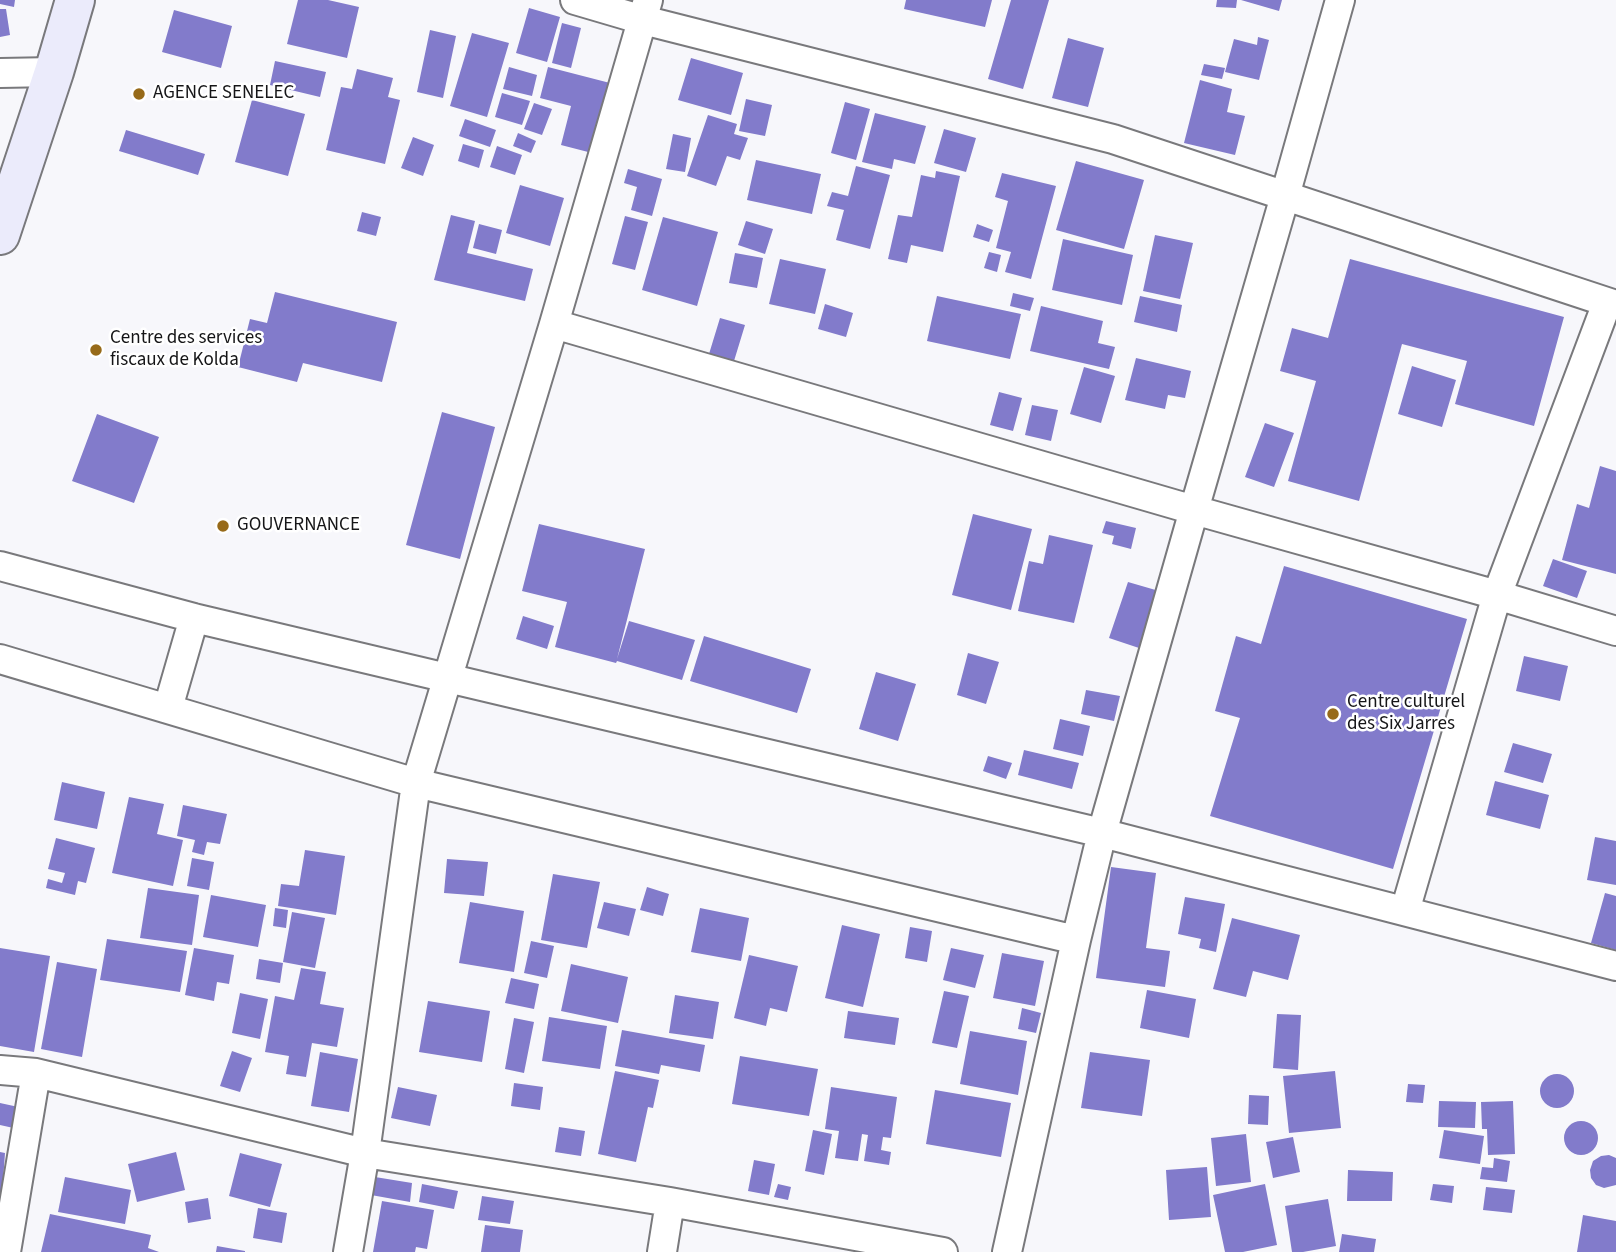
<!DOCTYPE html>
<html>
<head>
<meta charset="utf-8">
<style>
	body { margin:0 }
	canvas { display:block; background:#f7f7fb }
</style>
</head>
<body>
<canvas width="1616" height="1252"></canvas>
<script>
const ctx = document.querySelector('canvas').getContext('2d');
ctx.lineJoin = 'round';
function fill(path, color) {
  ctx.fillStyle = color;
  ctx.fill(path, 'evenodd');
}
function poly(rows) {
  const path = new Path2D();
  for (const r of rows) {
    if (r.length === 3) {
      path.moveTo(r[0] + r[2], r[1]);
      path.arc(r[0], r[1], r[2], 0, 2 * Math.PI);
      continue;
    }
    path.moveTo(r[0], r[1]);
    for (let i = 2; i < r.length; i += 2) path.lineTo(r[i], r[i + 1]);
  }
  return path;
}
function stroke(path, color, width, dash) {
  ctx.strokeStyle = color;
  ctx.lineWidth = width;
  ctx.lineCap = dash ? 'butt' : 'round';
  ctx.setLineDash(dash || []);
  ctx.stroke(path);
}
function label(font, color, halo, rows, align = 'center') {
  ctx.font = font + ' "Source Sans 3",sans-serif';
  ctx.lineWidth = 5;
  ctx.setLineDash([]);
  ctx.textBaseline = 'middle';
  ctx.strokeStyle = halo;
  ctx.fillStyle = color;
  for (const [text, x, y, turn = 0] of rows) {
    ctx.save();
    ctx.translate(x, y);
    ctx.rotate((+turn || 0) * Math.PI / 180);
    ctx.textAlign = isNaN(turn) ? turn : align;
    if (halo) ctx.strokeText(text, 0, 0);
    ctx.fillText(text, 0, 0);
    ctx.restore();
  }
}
fill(poly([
	[0,0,15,0,14,7,0,4],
	[298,0,328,0,359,7,347,58,287,44],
	[906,0,992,0,985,27,904,9],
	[1011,0,1049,0,1023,89,988,79],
	[1217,0,1237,0,1236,8,1216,7],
	[1241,0,1282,0,1279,11],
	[529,8,560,17,547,62,516,53],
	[0,9,6,9,10,35,0,37],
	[174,10,232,26,221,68,162,52],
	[562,23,581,28,571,68,552,63],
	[430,30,456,36,443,98,417,92],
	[472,33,509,43,487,117,450,106],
	[1258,37,1269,40,1259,80,1225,72,1234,39,1257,45],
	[1068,38,1104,48,1088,107,1052,98],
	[691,58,743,73,731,115,678,100],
	[275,61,326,72,320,97,270,85],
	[1204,64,1225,68,1222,79,1201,75],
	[509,67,537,75,532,96,503,89],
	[548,67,610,83,592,153,561,145,571,106,540,98],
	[357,69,393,78,388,97,400,100,385,164,326,150,341,87,352,89],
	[1200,80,1232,89,1227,112,1245,116,1235,155,1184,143],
	[502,93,530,101,522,125,495,117],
	[746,99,772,105,765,136,739,131],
	[252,100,305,114,288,176,235,162],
	[845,102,870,109,856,160,831,153],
	[534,103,552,109,542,135,524,129],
	[875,113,926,126,915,164,894,159,892,169,862,162],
	[708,115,737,124,734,134,748,138,740,160,727,156,716,186,687,176],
	[465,119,496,130,490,147,459,136],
	[944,129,976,138,966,172,934,163],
	[126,130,205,154,198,175,119,151],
	[518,133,536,141,531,153,513,146],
	[673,134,691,138,685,172,666,169],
	[413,137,434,145,423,176,401,168],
	[463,144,484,150,479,168,458,161],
	[497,146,522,155,515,175,490,167],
	[756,160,821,174,812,214,747,200],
	[1076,161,1144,180,1124,249,1056,230],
	[856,166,890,175,870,249,836,240,844,210,827,206,832,192,848,196],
	[628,169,662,179,652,216,631,210,637,187,624,183],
	[936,171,960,176,943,252,911,245,907,263,888,259,898,215,912,217,921,175,935,178],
	[1002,173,1056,186,1031,279,1005,272,1011,252,996,248,1008,201,995,197],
	[520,185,564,198,550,246,506,233],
	[362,212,381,217,376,236,357,231],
	[451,215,475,221,467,253,533,269,525,301,434,280],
	[625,216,648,222,635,270,612,264],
	[663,217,718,232,697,306,642,290],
	[746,221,773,229,765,254,738,245],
	[479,224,502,230,496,254,473,248],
	[977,224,993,230,989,242,973,237],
	[1155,235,1193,243,1180,299,1143,291],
	[1063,239,1133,255,1122,305,1052,290],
	[989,252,1001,255,997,272,984,268],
	[735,253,763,258,757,288,729,283],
	[780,259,826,269,815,314,769,304],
	[1350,259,1564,317,1534,426,1455,404,1467,361,1402,344,1359,501,1288,481,1316,381,1280,371,1292,328,1328,338],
	[275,292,397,322,382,382,303,363,297,382,238,367,250,319,267,323],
	[1013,293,1034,298,1030,311,1010,306],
	[937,296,1021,314,1010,359,927,341],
	[1140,296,1182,305,1177,332,1134,322],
	[825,304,853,313,846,337,818,329],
	[1041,306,1103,321,1098,343,1115,347,1109,369,1030,351],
	[720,318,745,325,734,361,709,354],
	[1136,358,1191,371,1185,398,1168,395,1165,409,1125,400],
	[1412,366,1456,380,1442,427,1398,414],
	[1084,367,1115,376,1101,423,1070,414],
	[999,392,1022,398,1013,431,990,425],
	[1032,405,1058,410,1051,441,1025,435],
	[442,412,495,427,460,559,406,545],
	[97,414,159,437,134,503,72,481],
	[1265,423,1294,433,1274,487,1245,477],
	[1600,466,1616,471,1616,574,1562,560,1577,504,1589,508],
	[973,514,1032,529,1011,610,952,595],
	[1106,521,1136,528,1131,549,1112,544,1114,536,1102,533],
	[539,524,645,549,617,659,629,621,695,640,682,680,617,661,616,663,555,647,567,602,522,591],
	[1049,535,1093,545,1074,623,1018,611,1029,561,1043,564],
	[1553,559,1587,571,1577,598,1543,586],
	[1284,566,1467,619,1393,869,1210,816,1240,718,1215,711,1236,636,1261,644],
	[1128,582,1159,591,1139,648,1109,638],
	[523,616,554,626,547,649,516,639],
	[704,636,811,669,797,713,690,681],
	[968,653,999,662,986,704,957,695],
	[1524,656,1568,666,1560,701,1516,691],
	[876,672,916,684,898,741,859,729],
	[1086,690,1120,696,1114,721,1081,714],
	[1060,719,1090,726,1083,756,1053,749],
	[1513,743,1552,754,1543,783,1504,772],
	[1024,750,1079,763,1072,789,1018,775],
	[988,756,1012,763,1006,779,983,771],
	[1495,781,1549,795,1540,829,1486,815],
	[62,782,105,792,97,829,54,820],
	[129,797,164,804,157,834,183,840,173,886,112,873],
	[183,805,227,814,220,844,207,842,204,855,192,852,195,840,177,836],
	[1595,837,1616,841,1616,885,1587,880],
	[56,838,95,848,86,883,78,881,75,895,46,888,48,879,62,883,65,873,48,869],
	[305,850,345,856,336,915,278,906,281,884,299,886],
	[192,858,214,862,209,890,187,886],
	[447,859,488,862,484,896,444,893],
	[1111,867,1156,873,1146,948,1170,951,1165,987,1096,978],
	[553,874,600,882,587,948,541,940],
	[647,887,669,894,663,916,640,910],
	[148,888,199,895,192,945,140,938],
	[1605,893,1616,896,1616,950,1591,943],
	[211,895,266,905,258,947,203,937],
	[1185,897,1225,904,1216,952,1199,948,1201,939,1178,934],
	[470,902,524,911,514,972,459,963],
	[604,902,636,909,629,936,597,928],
	[275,908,288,910,286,928,273,926],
	[700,908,749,918,741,961,691,952],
	[292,912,325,918,315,968,283,962],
	[1232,918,1300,935,1288,980,1253,971,1246,997,1213,989],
	[842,925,880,934,863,1007,825,998],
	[910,927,932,931,927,962,905,958],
	[107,939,187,951,180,992,100,980],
	[531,941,554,946,547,978,524,973],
	[0,948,50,956,34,1052,0,1046],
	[194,948,234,955,229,984,217,982,214,1001,185,995],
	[951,948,984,955,975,988,943,980],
	[1002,953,1044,961,1035,1006,993,998],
	[749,955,798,966,787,1012,770,1008,766,1026,734,1018],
	[259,959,283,963,280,983,256,979],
	[57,962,97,969,82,1057,41,1049],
	[571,964,628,977,618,1023,561,1011],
	[301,968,326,972,320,1004,344,1008,337,1047,312,1043,306,1077,286,1074,289,1056,265,1052,275,996,294,1000],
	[511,978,539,984,534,1009,505,1003],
	[1147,990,1196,999,1189,1038,1140,1028],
	[944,991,969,996,957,1048,932,1043],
	[240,993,268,999,260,1039,232,1033],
	[675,995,719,1002,713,1039,669,1033],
	[428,1001,490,1011,482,1062,419,1052],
	[1022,1008,1041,1013,1036,1033,1018,1029],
	[848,1011,899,1018,895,1045,844,1038],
	[1277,1014,1301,1015,1298,1070,1273,1068],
	[549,1017,607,1026,600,1069,542,1061],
	[514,1018,534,1022,524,1073,505,1069],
	[622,1030,705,1045,700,1072,661,1065,659,1074,615,1066],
	[970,1031,1027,1041,1018,1095,960,1084],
	[232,1051,252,1058,240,1092,220,1086],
	[320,1052,358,1059,349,1112,311,1106],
	[1090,1052,1150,1060,1142,1116,1081,1108],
	[740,1056,818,1069,809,1116,732,1104],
	[615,1071,659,1080,653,1108,648,1107,636,1162,598,1154],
	[1335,1071,1341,1128,1289,1133,1283,1076],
	[1557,1091,17],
	[514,1083,543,1087,540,1110,511,1106],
	[1408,1084,1425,1085,1423,1103,1406,1102],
	[398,1087,437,1095,430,1126,391,1118],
	[831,1087,897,1097,891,1138,883,1137,881,1150,891,1152,889,1165,864,1161,868,1135,862,1134,858,1161,835,1158,839,1131,825,1129],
	[935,1090,1011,1103,1001,1157,926,1144],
	[1249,1095,1269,1096,1268,1125,1248,1124],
	[1439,1101,1476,1102,1475,1128,1438,1127],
	[1513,1101,1515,1154,1488,1155,1487,1129,1482,1129,1481,1102],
	[0,1103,23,1108,18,1129,0,1125],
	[1581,1138,17],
	[559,1127,585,1131,581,1156,555,1152],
	[813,1130,832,1134,824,1175,805,1171],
	[1444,1130,1484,1136,1480,1164,1439,1158],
	[1246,1134,1251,1182,1216,1186,1211,1138],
	[1293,1137,1300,1172,1273,1178,1266,1142],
	[0,1152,5,1153,2,1195,0,1195],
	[176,1152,185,1190,137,1202,128,1164],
	[240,1153,282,1164,270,1207,229,1196],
	[1609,1155,1616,1158,1616,1185,1604,1188,1596,1185,1591,1178,1590,1170,1593,1161,1601,1156],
	[1494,1158,1510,1161,1507,1182,1480,1179,1482,1167,1493,1168],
	[754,1160,775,1164,769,1195,748,1191],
	[1207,1167,1211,1217,1169,1220,1166,1170],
	[1348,1170,1393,1172,1392,1201,1347,1201],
	[65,1177,131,1190,125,1224,58,1212],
	[375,1177,412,1183,410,1202,371,1195],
	[422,1184,458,1191,454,1209,419,1202],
	[778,1184,791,1187,788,1200,774,1197],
	[1265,1184,1277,1245,1243,1252,1225,1252,1213,1195],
	[1433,1184,1454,1186,1452,1203,1430,1200],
	[1486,1187,1515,1190,1512,1213,1483,1210],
	[482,1196,514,1201,510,1224,478,1220],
	[208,1198,211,1219,188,1223,185,1202],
	[1328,1199,1336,1246,1303,1252,1292,1252,1285,1206],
	[382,1201,434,1210,427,1249,416,1247,415,1252,373,1252],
	[258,1208,287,1213,282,1243,253,1238],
	[50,1214,151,1235,148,1248,159,1252,41,1252],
	[1583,1215,1616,1221,1616,1252,1577,1252],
	[485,1225,523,1230,520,1252,481,1252],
	[1342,1234,1376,1239,1374,1252,1339,1252],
	[217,1246,245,1251,245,1252,216,1252]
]), '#827bcb');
const minor = poly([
	[575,0,643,20,1113,139,1616,305],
	[0,73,54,72],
	[554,324,1194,510,1497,595,1616,631],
	[0,566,194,618,1102,833,1616,966],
	[0,659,416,783,1076,940],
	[168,708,194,618],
	[1405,911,1497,595,1607,303],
	[0,1070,36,1073,365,1153,670,1202,943,1252],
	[6,1252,36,1073],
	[348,1252,365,1153,416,783,554,324,648,0],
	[662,1252,670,1202],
	[1007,1252,1076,940,1102,833,1194,510,1285,196,1340,0]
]);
const secondary = poly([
	[0,235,54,72,75,0]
]);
stroke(minor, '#79797c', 32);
stroke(secondary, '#79797c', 42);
stroke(minor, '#fff', 28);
stroke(secondary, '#ebebfb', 38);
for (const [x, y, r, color] of [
	[139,94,7,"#976a19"],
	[96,350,7,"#976a19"],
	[223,526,7,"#976a19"],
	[1333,714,7,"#976a19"]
]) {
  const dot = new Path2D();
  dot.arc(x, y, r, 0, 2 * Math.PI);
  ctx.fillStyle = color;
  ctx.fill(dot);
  stroke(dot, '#fff', 2.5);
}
label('19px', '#151517', '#fff', [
	["AGENCE SENELEC",153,94],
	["Centre des services",110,339],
	["fiscaux de Kolda",110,361],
	["GOUVERNANCE",237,526],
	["Centre culturel",1347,703],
	["des Six Jarres",1347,725]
], 'left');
</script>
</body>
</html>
